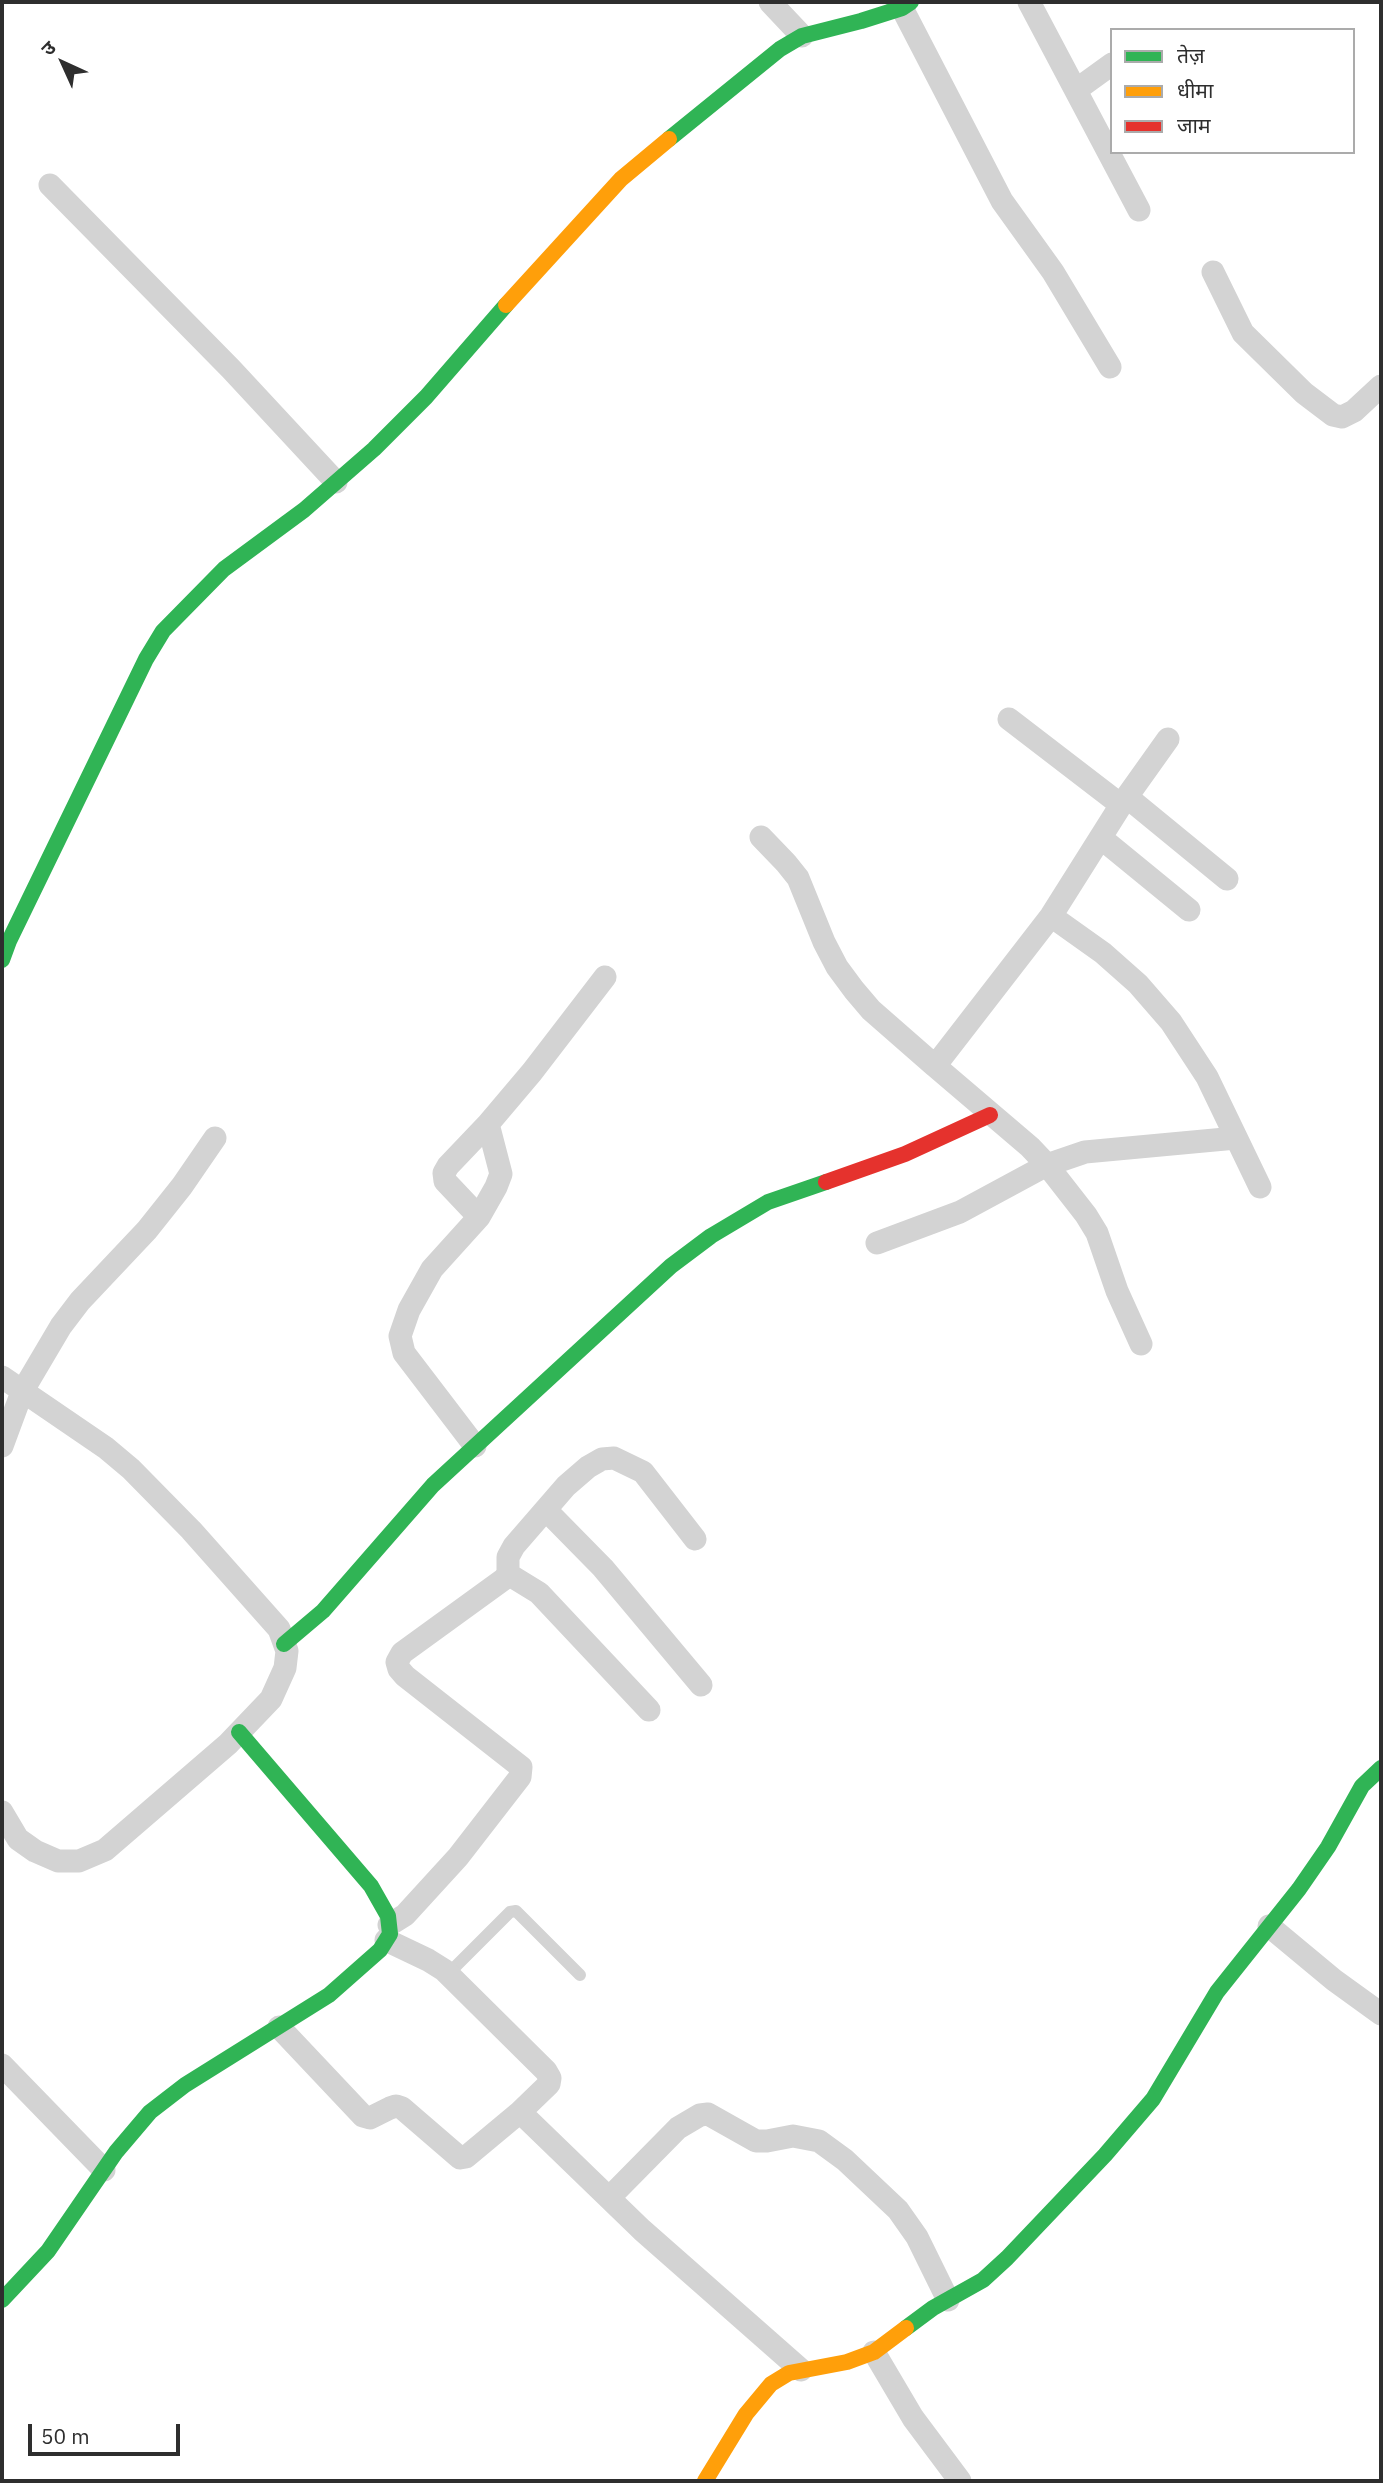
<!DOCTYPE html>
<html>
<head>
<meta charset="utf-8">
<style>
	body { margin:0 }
	#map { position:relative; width:1383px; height:2483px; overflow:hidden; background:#fff; font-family:"IBM Plex Sans","Noto Sans Devanagari",sans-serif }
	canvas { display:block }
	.frame { position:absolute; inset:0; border:4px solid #2e2e2e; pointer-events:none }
	.legend { position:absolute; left:1110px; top:28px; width:245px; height:126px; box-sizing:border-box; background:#fff; border:2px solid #ababab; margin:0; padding:9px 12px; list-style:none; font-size:21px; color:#2e2e2e }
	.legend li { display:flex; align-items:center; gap:14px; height:35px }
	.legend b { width:35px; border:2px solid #ababab }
	.north { position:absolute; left:28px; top:28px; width:70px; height:70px; -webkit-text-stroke:5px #fff; paint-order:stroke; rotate:315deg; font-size:19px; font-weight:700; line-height:28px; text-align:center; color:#2e2e2e }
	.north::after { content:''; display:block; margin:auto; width:24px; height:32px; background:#2e2e2e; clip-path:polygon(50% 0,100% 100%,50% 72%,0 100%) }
	.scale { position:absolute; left:28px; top:2424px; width:152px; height:32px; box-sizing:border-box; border:4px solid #2e2e2e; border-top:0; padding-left:9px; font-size:21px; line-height:24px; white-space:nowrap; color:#2e2e2e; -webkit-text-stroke:5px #fff; paint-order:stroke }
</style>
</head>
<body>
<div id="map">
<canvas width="1383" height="2483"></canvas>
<div class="frame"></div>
<ul class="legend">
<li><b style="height:9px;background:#30b455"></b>तेज़</li>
<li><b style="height:9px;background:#ff9f0a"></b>धीमा</li>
<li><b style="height:9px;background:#e5322d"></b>जाम</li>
</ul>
<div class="north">उ</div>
<div class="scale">50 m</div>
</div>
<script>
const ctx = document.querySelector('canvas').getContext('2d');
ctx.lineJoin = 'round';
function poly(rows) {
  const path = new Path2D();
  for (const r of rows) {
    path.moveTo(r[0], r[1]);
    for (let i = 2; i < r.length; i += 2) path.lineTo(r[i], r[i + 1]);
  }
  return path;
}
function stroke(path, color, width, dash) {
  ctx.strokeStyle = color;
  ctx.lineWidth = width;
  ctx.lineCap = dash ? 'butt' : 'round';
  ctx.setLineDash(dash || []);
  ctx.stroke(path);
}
stroke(poly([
	[448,1974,510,1912,516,1911,580,1975]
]), '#d3d3d3', 12);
stroke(poly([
	[770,2,802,36],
	[897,2,902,8,1002,201,1053,272,1110,367],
	[1029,2,1139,210],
	[1076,90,1112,64],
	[50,185,231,369,336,482],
	[1213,272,1243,333,1304,393,1333,415,1342,417,1354,411,1381,386],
	[1009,719,1121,805],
	[1127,797,1227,879],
	[761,837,786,863,798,878,824,942,837,967,854,990,871,1010,935,1066],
	[1101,838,1189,910],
	[1051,916,1103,953,1138,984,1171,1022,1207,1077,1260,1187],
	[479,1217,445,1181,444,1173,448,1166,488,1124,532,1072,605,977],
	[877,1243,960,1212,1047,1165,1085,1152,1236,1138],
	[1141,1344,1117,1291,1097,1233,1086,1215,1047,1165,1030,1147,935,1066,1051,916,1121,805,1168,739],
	[2,1377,106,1448,131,1469,191,1530,279,1629,287,1651,285,1668,271,1699,228,1744,105,1850,79,1861,58,1861,35,1851,18,1839,2,1812],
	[2,1446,22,1392,61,1326,80,1301,147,1230,182,1186,215,1138],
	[475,1446,404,1353,400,1336,409,1310,432,1269,479,1217,496,1187,501,1174,488,1124],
	[546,1510,603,1568,701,1685],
	[508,1574,539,1593,649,1710],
	[389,1925,405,1915,458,1857,520,1777,521,1767,405,1676,399,1669,397,1662,402,1653,504,1579,508,1574,508,1557,514,1546,566,1486,588,1467,602,1459,614,1458,643,1472,695,1539],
	[1269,1926,1334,1980,1381,2014],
	[386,1940,428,1960,444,1970,546,2071,550,2078,549,2084,520,2112,642,2230,801,2370],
	[279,2027,363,2116,370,2118,390,2108,396,2106,402,2108,460,2158,466,2157,520,2112],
	[2,2065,104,2170],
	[609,2198,678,2128,700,2115,708,2114,756,2141,767,2141,793,2136,819,2141,845,2160,898,2210,917,2237,948,2300],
	[874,2352,913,2418,960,2481]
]), '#d3d3d3', 23);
stroke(poly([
	[669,139,780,49,802,36,861,21,902,8,911,2],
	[2,960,9,941,146,659,163,631,224,569,304,510,374,449,426,397,506,305],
	[284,1644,323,1611,433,1485,671,1266,711,1236,768,1202,826,1182],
	[2,2300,48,2251,116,2152,150,2112,185,2085,329,1995,380,1950,390,1934,388,1916,371,1886,239,1732],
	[906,2328,933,2308,983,2280,1007,2258,1105,2155,1153,2099,1217,1992,1299,1889,1328,1847,1362,1786,1381,1768]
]), '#30b455', 16);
stroke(poly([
	[506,305,621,179,669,139],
	[705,2481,746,2414,771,2384,789,2373,847,2362,874,2352,906,2328]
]), '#ff9f0a', 16);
stroke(poly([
	[826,1182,905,1154,990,1115]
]), '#e5322d', 16);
</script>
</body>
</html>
